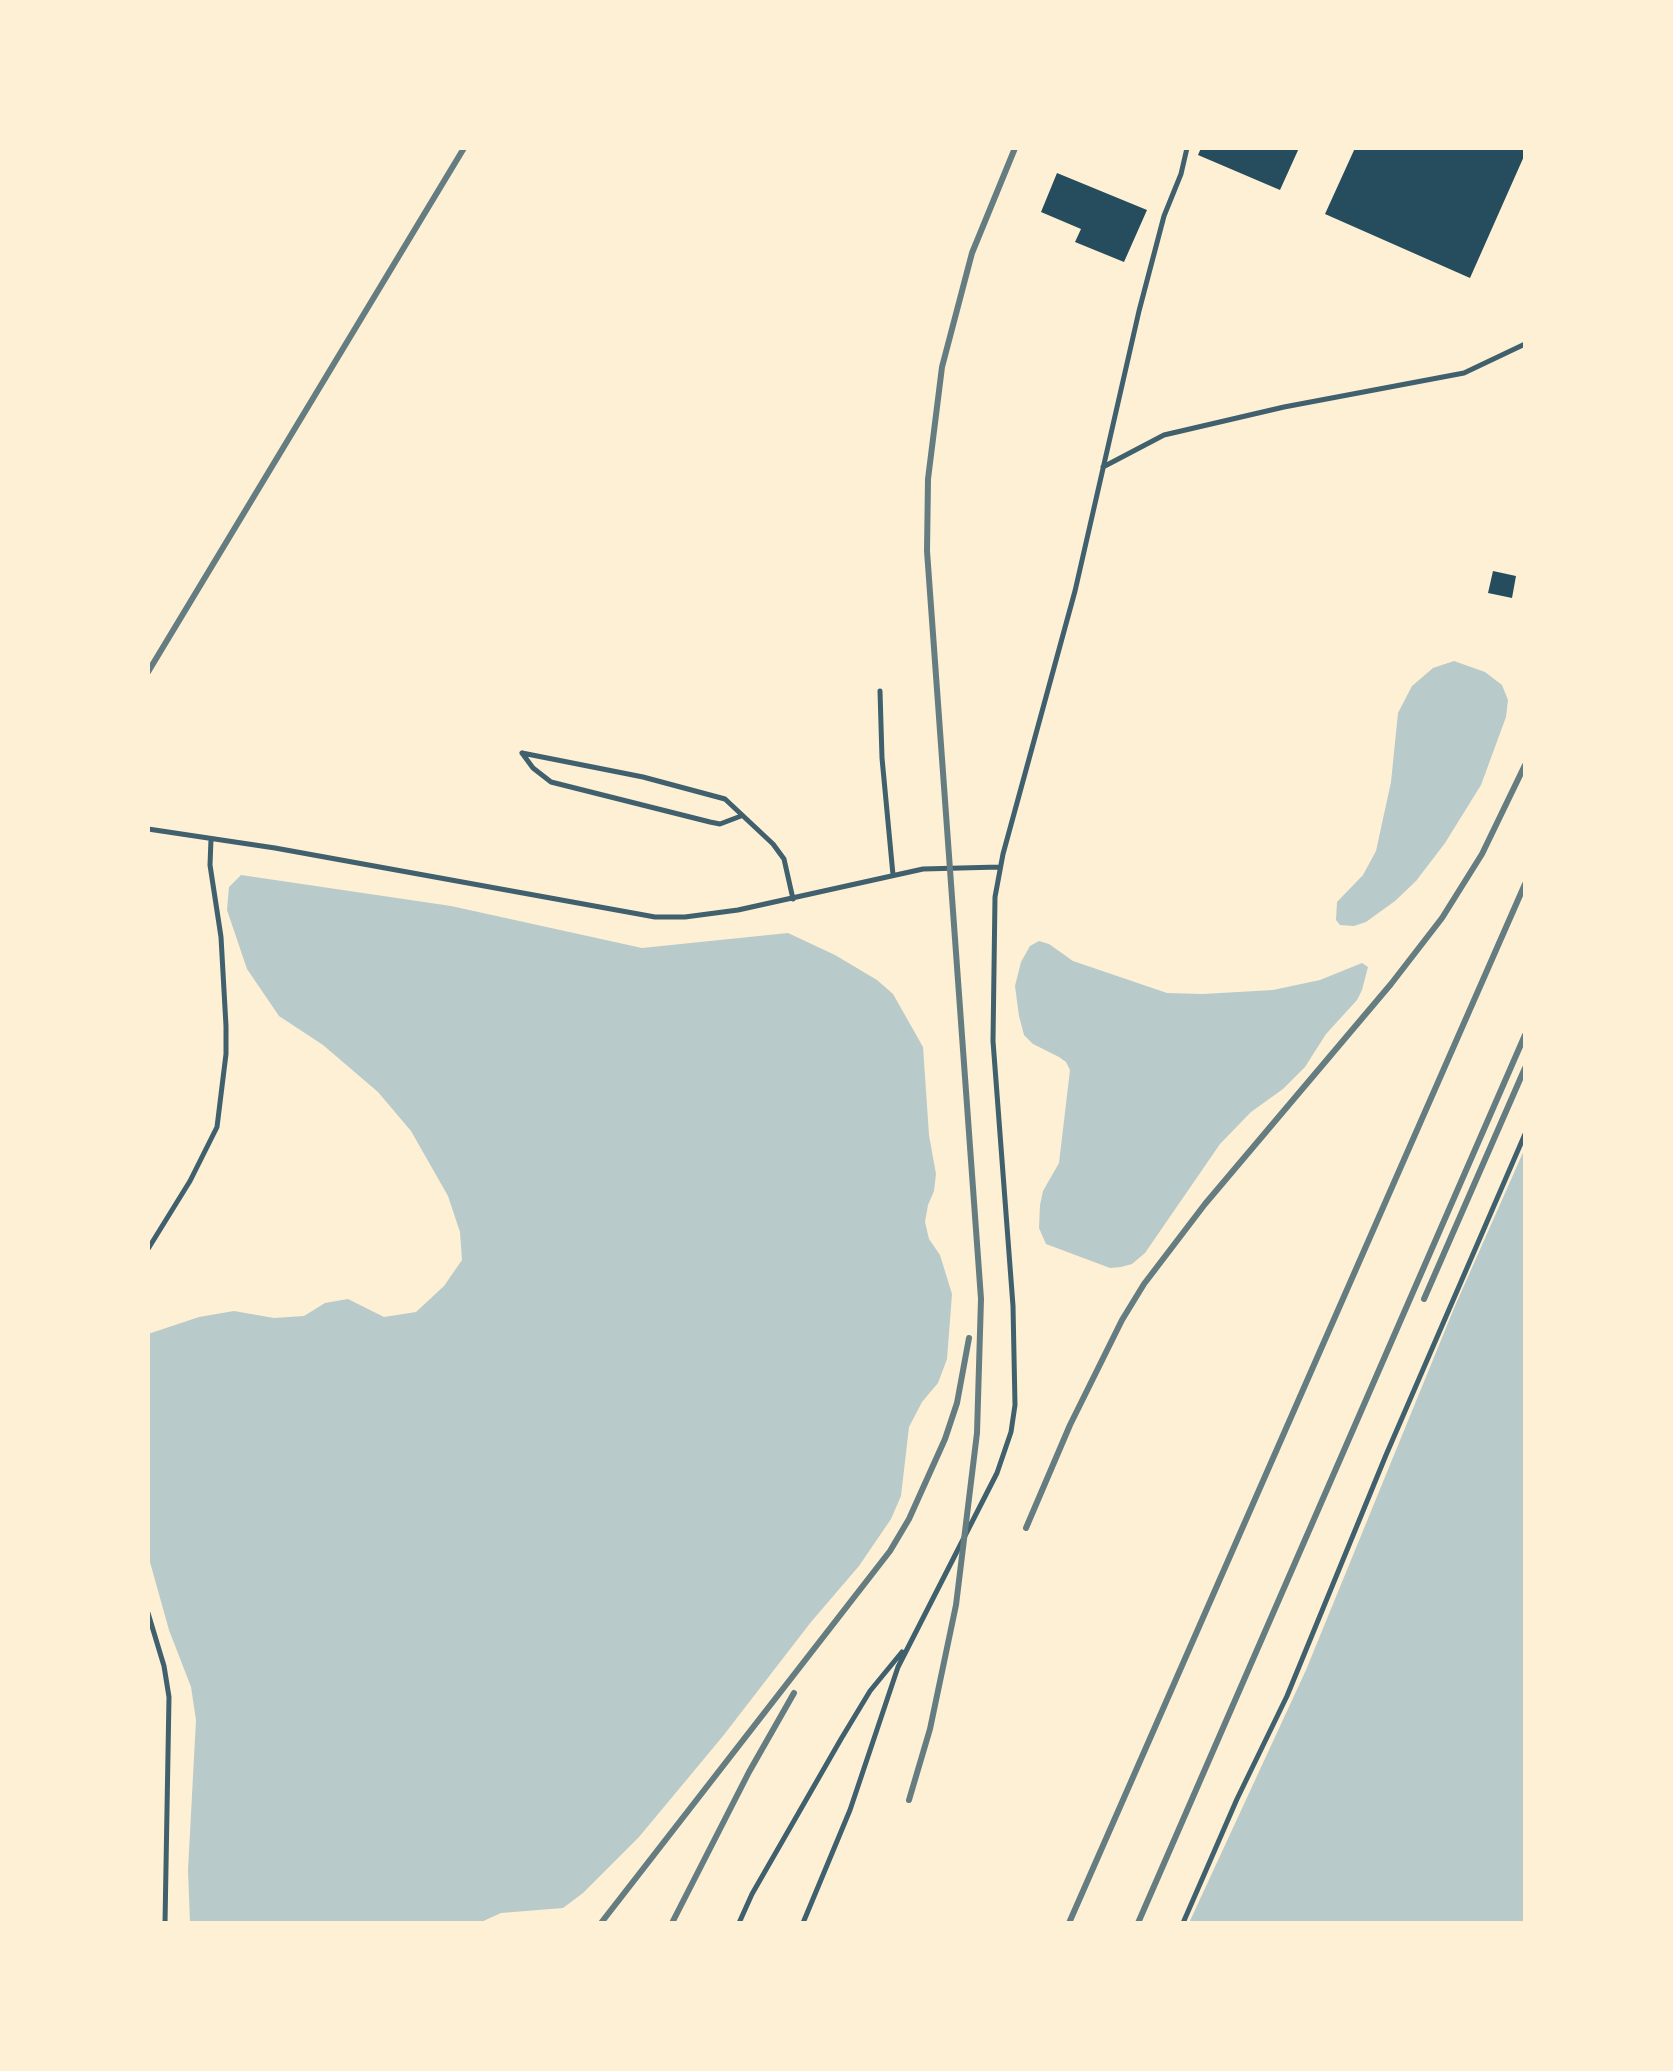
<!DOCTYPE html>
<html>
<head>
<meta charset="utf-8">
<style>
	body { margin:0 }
	#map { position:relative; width:1673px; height:2071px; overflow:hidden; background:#fdf0d5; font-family:"Archivo Narrow",sans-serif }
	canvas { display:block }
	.frame { position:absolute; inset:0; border:150px solid #fdf0d5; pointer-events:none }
</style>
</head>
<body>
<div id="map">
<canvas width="1673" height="2071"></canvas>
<div class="frame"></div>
</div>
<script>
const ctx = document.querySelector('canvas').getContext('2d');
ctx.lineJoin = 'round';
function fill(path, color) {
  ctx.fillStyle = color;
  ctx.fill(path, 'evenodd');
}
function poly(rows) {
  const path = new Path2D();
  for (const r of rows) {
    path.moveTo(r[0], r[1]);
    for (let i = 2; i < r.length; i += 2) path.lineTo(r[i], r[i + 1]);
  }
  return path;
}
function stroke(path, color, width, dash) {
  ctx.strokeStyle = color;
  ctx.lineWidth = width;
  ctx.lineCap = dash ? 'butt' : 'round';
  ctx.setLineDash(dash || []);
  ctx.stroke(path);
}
fill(poly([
	[1454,661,1485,672,1502,685,1508,700,1506,717,1481,785,1445,843,1416,881,1395,901,1366,922,1354,926,1340,925,1336,920,1337,902,1363,875,1376,851,1391,782,1398,713,1412,686,1433,668],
	[241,875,451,906,642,948,788,933,835,955,877,980,893,994,923,1047,929,1135,936,1174,934,1191,928,1205,925,1222,929,1239,940,1255,952,1294,947,1359,938,1383,922,1402,909,1427,901,1496,891,1519,859,1566,811,1622,723,1736,639,1837,583,1893,563,1908,501,1913,479,1923,190,1923,188,1870,196,1720,191,1687,169,1630,148,1555,148,1334,199,1317,234,1311,274,1318,304,1316,325,1303,348,1299,384,1317,416,1312,444,1286,462,1260,460,1232,448,1196,411,1131,378,1092,323,1045,279,1016,247,969,227,910,229,887],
	[1039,941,1049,944,1073,961,1167,993,1203,994,1273,990,1320,980,1362,963,1368,967,1362,990,1357,1000,1326,1034,1305,1067,1283,1089,1251,1112,1220,1144,1145,1253,1132,1264,1121,1267,1110,1268,1046,1244,1039,1228,1040,1205,1043,1191,1059,1163,1070,1070,1066,1062,1059,1057,1033,1044,1024,1035,1019,1016,1015,986,1021,962,1030,946],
	[1525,1148,1525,1923,1189,1923,1306,1670,1455,1306]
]), '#b9caca');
fill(poly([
	[1201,148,1299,148,1280,190,1198,155],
	[1355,148,1525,148,1525,154,1470,278,1325,214],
	[1057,173,1147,210,1124,262,1075,242,1081,229,1041,212],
	[1493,571,1516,576,1512,598,1488,593]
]), '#264d5e');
stroke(poly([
	[1103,467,1164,435,1284,407,1464,373,1525,344],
	[880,691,882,758,893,875],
	[522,753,643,777,725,799,773,844,784,859,793,899],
	[522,753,533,768,551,782,710,822,720,824,741,816],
	[148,829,275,848,655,917,685,917,738,910,923,869,999,867],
	[148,1249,190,1181,217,1127,226,1054,226,1026,221,937,210,865,211,839],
	[148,1613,164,1666,169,1697,165,1923],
	[739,1923,752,1894,841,1739,870,1691,902,1652],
	[803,1923,850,1810,898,1667,997,1473,1011,1432,1015,1405,1013,1306,993,1041,995,897,1003,854,1075,591,1139,311,1164,216,1181,174,1187,148],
	[1183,1923,1237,1799,1287,1696,1386,1455,1525,1134]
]), '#3f606c', 5);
stroke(poly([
	[148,672,464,148],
	[1424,1299,1525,1068],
	[1026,1528,1070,1425,1122,1320,1144,1284,1205,1204,1391,984,1442,918,1482,854,1525,765],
	[909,1800,930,1729,956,1605,977,1433,981,1299,927,551,928,479,942,367,972,253,1015,148],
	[601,1923,890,1551,909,1519,945,1439,957,1403,969,1338],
	[672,1923,749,1772,794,1693],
	[1069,1923,1525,884],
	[1138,1923,1525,1035]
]), '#657d81', 6);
</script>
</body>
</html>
